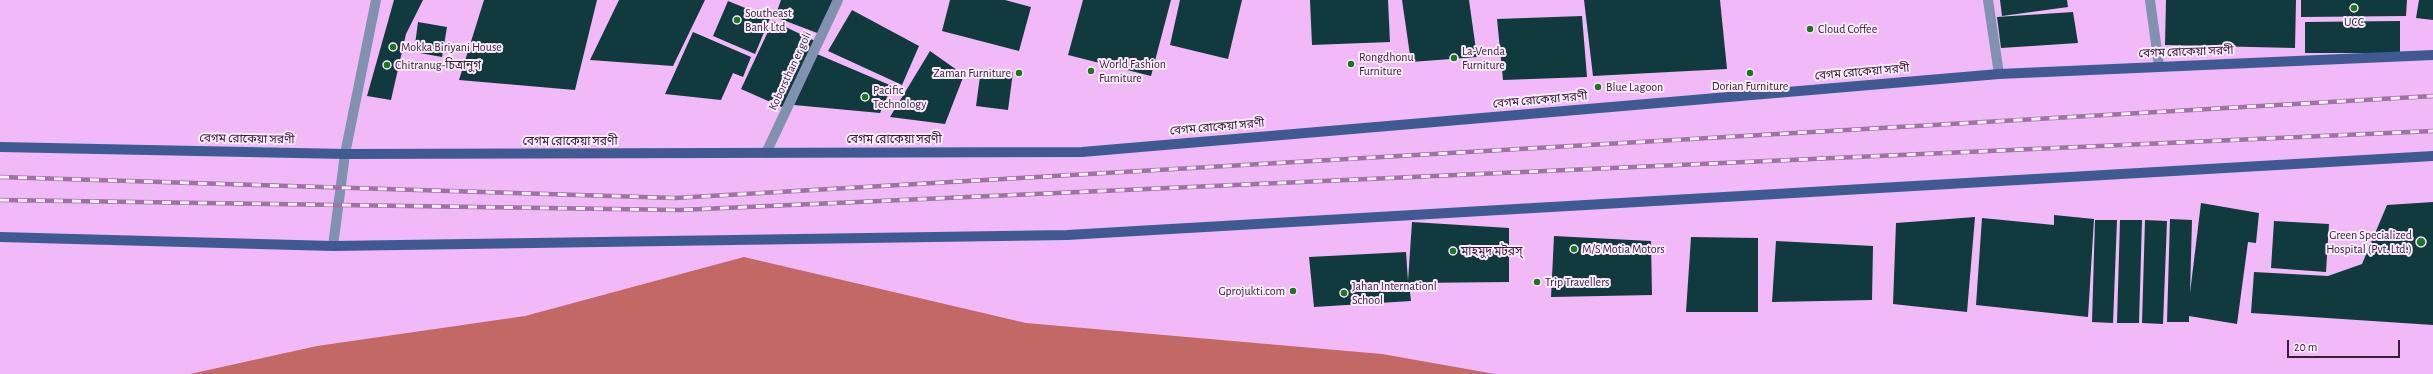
<!DOCTYPE html>
<html>
<head>
<meta charset="utf-8">
<style>
	body { margin:0 }
	#map { position:relative; width:2433px; height:374px; overflow:hidden; background:#f2b9f8; font-family:"Alegreya Sans",sans-serif }
	canvas { display:block }
	.scale { position:absolute; left:2287px; top:340px; width:113px; height:18px; box-sizing:border-box; border:2px solid #351f37; border-top:0; padding-left:5px; font-size:12px; line-height:14px; white-space:nowrap; color:#351f37; -webkit-text-stroke:3px #fceafd; paint-order:stroke }
</style>
</head>
<body>
<div id="map">
<canvas width="2433" height="374"></canvas>
<div class="scale">20 m</div>
</div>
<script>
const ctx = document.querySelector('canvas').getContext('2d');
ctx.lineJoin = 'round';
function fill(path, color) {
  ctx.fillStyle = color;
  ctx.fill(path, 'evenodd');
}
function poly(rows) {
  const path = new Path2D();
  for (const r of rows) {
    path.moveTo(r[0], r[1]);
    for (let i = 2; i < r.length; i += 2) path.lineTo(r[i], r[i + 1]);
  }
  return path;
}
function stroke(path, color, width, dash) {
  ctx.strokeStyle = color;
  ctx.lineWidth = width;
  ctx.lineCap = dash ? 'butt' : 'round';
  ctx.setLineDash(dash || []);
  ctx.stroke(path);
}
function label(font, color, halo, rows, align = 'center') {
  ctx.font = font + ' "Alegreya Sans","Noto Sans Bengali",sans-serif';
  ctx.lineWidth = 4;
  ctx.setLineDash([]);
  ctx.textBaseline = 'middle';
  ctx.strokeStyle = halo;
  ctx.fillStyle = color;
  for (const [text, x, y, turn = 0] of rows) {
    ctx.save();
    ctx.translate(x, y);
    ctx.rotate((+turn || 0) * Math.PI / 180);
    ctx.textAlign = isNaN(turn) ? turn : align;
    if (halo) ctx.strokeText(text, 0, 0);
    ctx.fillText(text, 0, 0);
    ctx.restore();
  }
}
fill(poly([
	[744,257,1026,323,1382,354,1495,374,190,374,317,346,525,316]
]), '#c36965');
fill(poly([
	[394,0,423,0,406,34,391,100,367,96],
	[484,0,597,0,575,90,459,80],
	[619,0,705,0,673,66,590,60],
	[781,0,833,0,820,34,775,17],
	[950,0,1005,0,1031,7,1019,51,942,31],
	[1083,0,1171,0,1151,76,1068,55],
	[1180,0,1242,0,1228,59,1170,45],
	[1310,0,1388,0,1390,42,1312,45],
	[1402,0,1469,0,1477,57,1411,62],
	[1584,0,1720,0,1727,69,1593,76],
	[2000,0,2067,0,2068,7,2002,16],
	[2166,0,2296,0,2295,48,2165,45],
	[2301,0,2407,0,2406,16,2301,17],
	[2419,0,2433,0,2433,20,2416,18],
	[728,1,770,18,755,54,713,36],
	[852,10,919,46,902,85,828,51],
	[2073,12,2078,43,2001,48,1997,17],
	[1582,16,1587,77,1503,80,1497,19],
	[773,21,815,41,784,108,741,89],
	[2400,21,2400,53,2305,53,2305,22],
	[418,22,447,27,442,57,414,52],
	[693,32,751,57,743,77,733,73,721,100,665,94],
	[930,51,964,75,945,124,890,117],
	[817,54,892,86,880,113,794,105],
	[981,69,1013,72,1008,110,976,106],
	[2433,202,2433,325,2251,313,2254,272,2328,276,2362,264,2387,205],
	[2201,203,2259,213,2256,243,2248,242,2237,324,2189,316,2189,322,2167,322,2170,219,2192,220,2190,293],
	[2054,215,2094,219,2088,317,1976,305,1982,218,2054,225],
	[1975,217,1967,312,1893,304,1896,223],
	[2095,220,2117,220,2113,323,2092,322],
	[2120,220,2142,220,2139,323,2117,323],
	[2145,220,2167,221,2163,324,2142,323],
	[2274,221,2329,224,2326,272,2271,268],
	[1412,222,1509,228,1509,282,1409,283,1411,301,1314,307,1309,257,1406,252,1408,281],
	[1554,236,1651,241,1652,295,1551,297],
	[1691,237,1758,238,1758,312,1686,312],
	[1776,241,1873,246,1872,300,1772,302]
]), '#103a3e');
stroke(poly([
	[1988,0,1999,74],
	[2150,0,2159,66],
	[766,153,838,0],
	[333,246,345,154,376,0]
]), '#8091b1', 10);
stroke(poly([
	[0,147,345,154,1082,152,1999,74,2433,55],
	[0,237,333,246,1067,235,2433,156]
]), '#3f5a92', 10);
const rail = poly([
	[0,177,675,198,2433,96],
	[0,200,680,210,2433,131]
]);
stroke(rail, '#9c73a1', 4.5);
stroke(rail, '#fceafd', 3, [9]);
for (const [x, y, r, color] of [
	[2354,8,4,"#1d7421"],
	[737,20,4,"#1d7421"],
	[1810,29,4,"#1d7421"],
	[393,47,4,"#1d7421"],
	[1454,58,4,"#1d7421"],
	[1351,64,4,"#1d7421"],
	[387,65,4,"#1d7421"],
	[1091,71,4,"#1d7421"],
	[1019,73,4,"#1d7421"],
	[1750,73,4,"#1d7421"],
	[1598,87,4,"#1d7421"],
	[865,97,4,"#1d7421"],
	[2421,242,5,"#1d7421"],
	[1574,249,4,"#1d7421"],
	[1453,251,4,"#1d7421"],
	[1537,282,4,"#1d7421"],
	[1293,291,4,"#1d7421"],
	[1344,293,4,"#1d7421"]
]) {
  const dot = new Path2D();
  dot.arc(x, y, r, 0, 2 * Math.PI);
  ctx.fillStyle = color;
  ctx.fill(dot);
  stroke(dot, '#fceafd', 1.5);
}
label('12px', '#351f37', '#fceafd', [
	["Southeast",745,13],
	["Bank Ltd",745,27],
	["UCC",2354,22,"center"],
	["Cloud Coffee",1818,29],
	["Mokka Biriyani House",401,47],
	["La-Venda",1462,51],
	["Furniture",1462,65],
	["Rongdhonu",1359,57],
	["Furniture",1359,71],
	["World Fashion",1099,64],
	["Furniture",1099,78],
	["Chitranug-চিত্রানুগ",395,65],
	["Zaman Furniture",1011,73,"right"],
	["Dorian Furniture",1750,86,"center"],
	["Blue Lagoon",1606,87],
	["Pacific",873,90],
	["Technology",873,104],
	["Green Specialized",2412,235,"right"],
	["Hospital (Pvt. Ltd.)",2412,249,"right"],
	["M/S Motia Motors",1582,249],
	["মাহমুদ মটরস্",1461,251],
	["Trip Travellers",1545,282],
	["Jahan Internationl",1352,286],
	["School",1352,300],
	["Gprojukti.com",1285,291,"right"]
], 'left');
label('12px', '#351f37', '#fceafd', [
	["বেগম রোকেয়া সরণী",2186,52,-2],
	["Koborsthan er goli",790,71,-65],
	["বেগম রোকেয়া সরণী",1862,72,-5],
	["বেগম রোকেয়া সরণী",1540,100,-5],
	["বেগম রোকেয়া সরণী",1217,127,-5],
	["বেগম রোকেয়া সরণী",247,139,1],
	["বেগম রোকেয়া সরণী",894,139],
	["বেগম রোকেয়া সরণী",570,141]
]);
</script>
</body>
</html>
